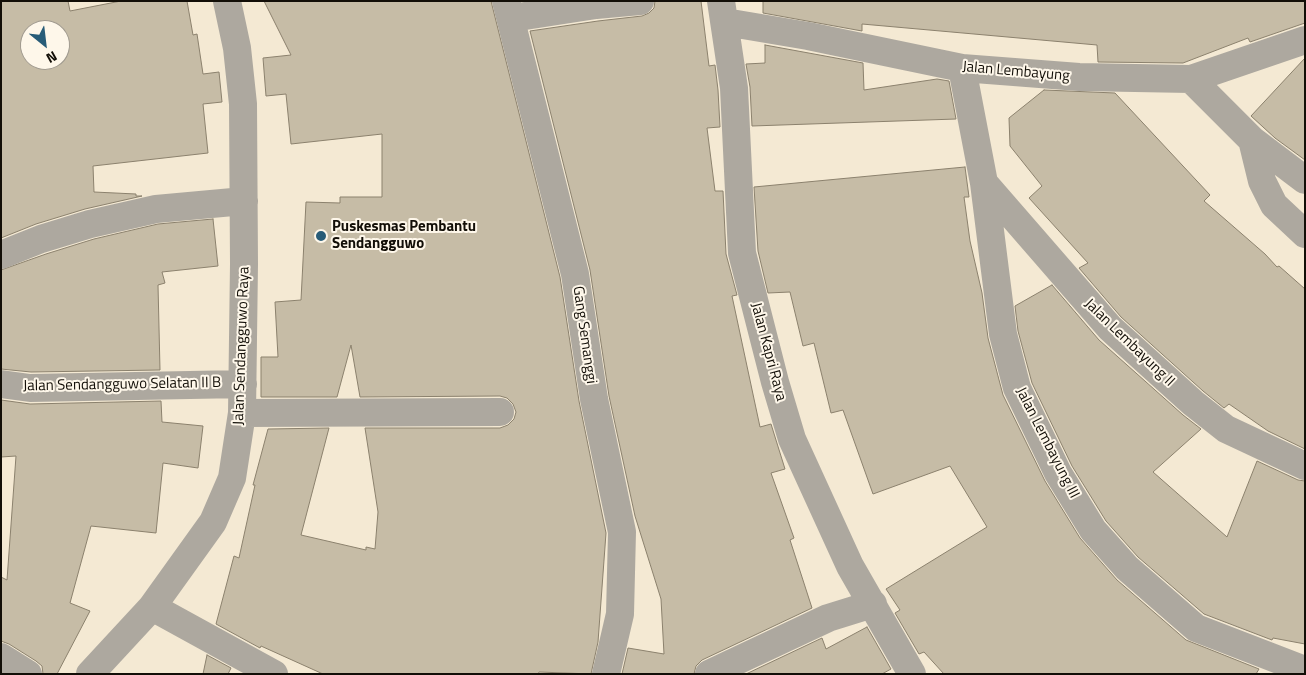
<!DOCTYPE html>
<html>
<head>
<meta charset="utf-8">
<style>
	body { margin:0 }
	#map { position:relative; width:1306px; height:675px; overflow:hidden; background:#f4e9d3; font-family:"Titillium Web",sans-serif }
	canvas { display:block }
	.frame { position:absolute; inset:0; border:2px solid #120e07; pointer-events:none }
	.north { position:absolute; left:20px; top:20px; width:50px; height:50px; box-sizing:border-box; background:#fef7ea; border:1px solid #a09a8f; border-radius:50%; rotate:151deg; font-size:14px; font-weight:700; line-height:20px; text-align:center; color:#120e07 }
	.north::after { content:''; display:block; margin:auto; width:18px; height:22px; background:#285c78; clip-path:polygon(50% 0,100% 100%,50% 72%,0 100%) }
</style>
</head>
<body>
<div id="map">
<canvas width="1306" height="675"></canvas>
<div class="frame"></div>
<div class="north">N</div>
</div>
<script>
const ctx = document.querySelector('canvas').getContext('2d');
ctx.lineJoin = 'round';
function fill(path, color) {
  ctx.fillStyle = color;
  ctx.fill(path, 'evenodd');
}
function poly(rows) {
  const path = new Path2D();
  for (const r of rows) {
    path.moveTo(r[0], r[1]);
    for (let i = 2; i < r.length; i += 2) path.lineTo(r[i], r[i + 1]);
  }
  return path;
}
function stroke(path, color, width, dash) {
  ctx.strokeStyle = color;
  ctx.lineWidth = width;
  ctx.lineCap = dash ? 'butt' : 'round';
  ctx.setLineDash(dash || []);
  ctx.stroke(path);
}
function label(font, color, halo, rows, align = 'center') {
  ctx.font = font + ' "Titillium Web",sans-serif';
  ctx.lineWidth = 4;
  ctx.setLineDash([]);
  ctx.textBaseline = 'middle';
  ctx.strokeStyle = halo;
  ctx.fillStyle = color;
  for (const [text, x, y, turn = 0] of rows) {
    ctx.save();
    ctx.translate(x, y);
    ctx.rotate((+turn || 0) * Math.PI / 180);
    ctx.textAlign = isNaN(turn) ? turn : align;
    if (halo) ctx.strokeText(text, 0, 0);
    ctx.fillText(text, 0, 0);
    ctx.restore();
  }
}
const building = poly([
	[1,1,68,1,70,11,121,1,187,1,193,35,197,34,203,74,219,72,222,102,203,104,208,153,93,166,94,192,136,194,136,196,142,196,85,209,36,224,1,238,1,1],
	[30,30,60,30,60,60,30,60,30,30],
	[264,1,491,1,560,277,579,401,606,533,598,642,591,674,539,672,538,674,323,674,261,646,260,648,216,624,234,556,239,558,255,485,253,485,268,429,329,428,301,535,366,550,366,547,375,549,378,512,365,428,500,428,508,425,514,419,516,412,513,404,507,398,500,396,360,397,351,345,337,397,261,397,261,357,278,357,275,302,301,300,306,202,340,203,340,197,382,197,382,134,291,144,286,94,266,96,263,58,291,55,264,1],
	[655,1,701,1,709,66,715,65,718,90,720,127,707,128,715,191,723,191,726,254,737,295,732,296,760,427,771,424,785,469,771,473,794,538,790,540,812,608,702,660,696,666,694,674,622,674,628,648,664,654,661,599,635,516,609,396,590,270,530,31,598,21,642,16,649,13,654,8,655,1],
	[763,1,1305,1,1305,23,1250,42,1248,38,1183,63,1098,62,1097,45,862,24,862,31,763,13,763,1],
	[765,45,863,63,864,90,937,79,949,81,956,119,752,126,750,87,746,64,765,63,765,45],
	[1305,58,1305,160,1275,138,1251,116,1305,58],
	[1044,90,1115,93,1210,195,1204,201,1265,254,1277,267,1279,266,1305,289,1305,449,1268,431,1229,404,1224,408,1203,391,1121,317,1079,268,1088,263,1029,198,1042,186,1010,146,1009,118,1044,90],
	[965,167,969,197,964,197,970,241,982,293,988,338,1003,395,1045,481,1080,538,1117,580,1186,640,1259,669,1256,674,944,674,924,652,919,654,895,613,900,610,886,589,987,527,950,466,873,494,843,410,831,413,814,343,803,346,790,292,768,293,758,251,754,187,965,167],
	[213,219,218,266,162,272,165,283,158,285,160,370,31,372,1,369,1,270,46,254,94,239,158,224,213,219],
	[1052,285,1099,340,1183,415,1201,429,1153,472,1227,537,1257,461,1298,480,1305,481,1305,644,1273,638,1272,640,1204,614,1138,557,1106,521,1072,466,1032,383,1018,331,1015,306,1052,285],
	[1,400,30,404,161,401,162,422,203,426,198,468,163,463,156,533,91,526,70,603,90,611,57,674,43,674,42,666,36,661,9,644,1,641,1,577,7,580,16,456,1,457,1,400],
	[867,627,891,669,882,674,746,674,822,638,826,649,867,627],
	[207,655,231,668,228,674,203,674,207,655]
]);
fill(building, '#c6bca6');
stroke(building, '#8b816d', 1);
stroke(poly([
	[506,1,575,274,594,399,622,532,620,614,606,674],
	[721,1,734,88,742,253,775,382,792,439,850,566,912,674],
	[512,18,596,5,640,1],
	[725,22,808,36,962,68,1079,77,1191,79,1305,40],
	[962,68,984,183,1003,334,1017,388,1058,473,1093,530,1127,568,1196,628,1305,670],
	[1191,79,1252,140,1305,180],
	[1252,140,1262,181,1274,205,1305,234],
	[984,183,1110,328,1193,403,1226,429,1305,466],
	[1,255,41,239,90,224,156,209,244,201],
	[1,384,30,388,243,384],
	[242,413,500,412],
	[152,607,274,674],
	[1,657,28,674],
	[90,674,152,607,213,522,232,478,242,413,244,264,243,104,237,48,227,1],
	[709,674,828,618,873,604]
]), '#ada89f', 28);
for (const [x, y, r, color] of [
	[321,236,6,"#285c78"]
]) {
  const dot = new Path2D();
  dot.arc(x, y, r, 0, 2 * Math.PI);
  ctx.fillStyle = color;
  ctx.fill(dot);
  stroke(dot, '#fef7ea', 2);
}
label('15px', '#120e07', '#fef7ea', [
	["Jalan Lembayung",1016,72,5],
	["Gang Semanggi",584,335,82],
	["Jalan Lembayung II",1129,343,44],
	["Jalan Sendangguwo Raya",242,346,-88],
	["Jalan Kapri Raya",768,352,75],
	["Jalan Sendangguwo Selatan II B",122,385,-1],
	["Jalan Lembayung III",1047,443,63]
]);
label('bold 15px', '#120e07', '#fef7ea', [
	["Puskesmas Pembantu",332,227],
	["Sendangguwo",332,244]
], 'left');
</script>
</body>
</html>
